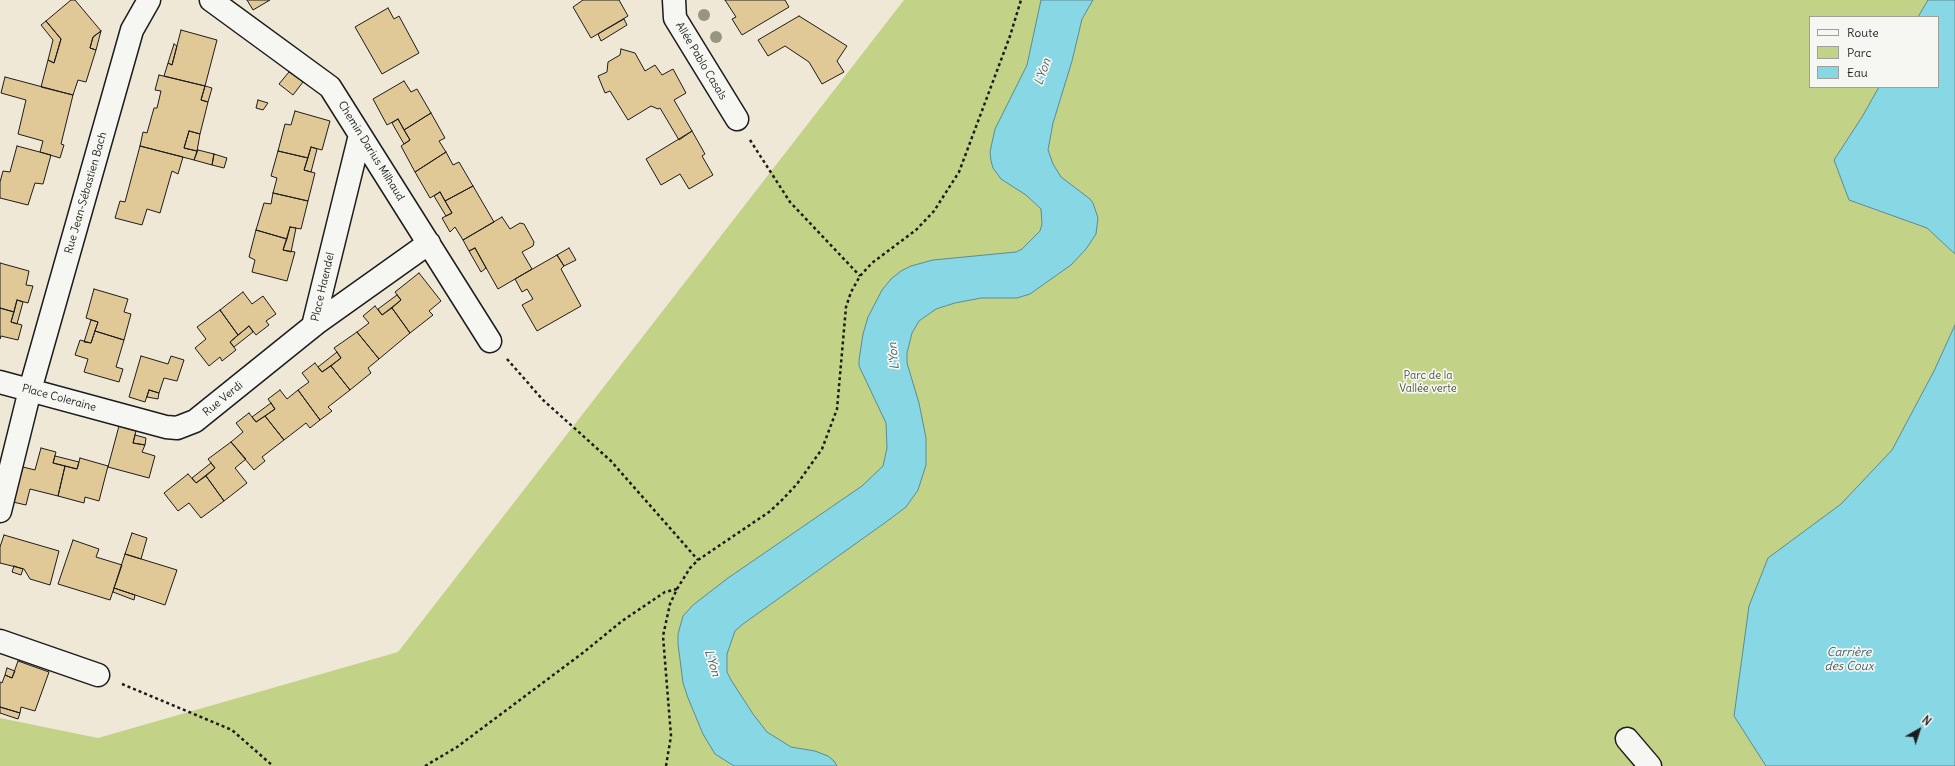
<!DOCTYPE html>
<html>
<head>
<meta charset="utf-8">
<style>
	body { margin:0 }
	#map { position:relative; width:1955px; height:766px; overflow:hidden; background:#f0e8d7; font-family:Delius,sans-serif }
	canvas { display:block }
	.legend { position:absolute; left:1809px; top:16px; width:130px; height:72px; box-sizing:border-box; background:#f6f6f2; border:1px solid #9f9f9c; margin:0; padding:5px 7px; list-style:none; font-size:12px; color:#1c1c1c }
	.legend li { display:flex; align-items:center; gap:8px; height:20px }
	.legend b { width:20px; border:1px solid #9f9f9c }
	.north { position:absolute; left:1899px; top:710px; width:40px; height:40px; -webkit-text-stroke:3px #f6f6f2; paint-order:stroke; rotate:39deg; font-size:11px; font-weight:700; line-height:16px; text-align:center; color:#1c1c1c }
	.north::after { content:''; display:block; margin:auto; width:14px; height:18px; background:#1c1c1c; clip-path:polygon(50% 0,100% 100%,50% 72%,0 100%) }
</style>
</head>
<body>
<div id="map">
<canvas width="1955" height="766"></canvas>
<ul class="legend">
<li><b style="height:5px;background:#f6f6f2"></b>Route</li>
<li><b style="height:11px;background:#c2d287"></b>Parc</li>
<li><b style="height:11px;background:#87d7e4"></b>Eau</li>
</ul>
<div class="north">N</div>
</div>
<script>
const ctx = document.querySelector('canvas').getContext('2d');
ctx.lineJoin = 'round';
function fill(path, color) {
  ctx.fillStyle = color;
  ctx.fill(path, 'evenodd');
}
function poly(rows) {
  const path = new Path2D();
  for (const r of rows) {
    path.moveTo(r[0], r[1]);
    for (let i = 2; i < r.length; i += 2) path.lineTo(r[i], r[i + 1]);
  }
  return path;
}
function stroke(path, color, width, dash) {
  ctx.strokeStyle = color;
  ctx.lineWidth = width;
  ctx.lineCap = dash ? 'butt' : 'round';
  ctx.setLineDash(dash || []);
  ctx.stroke(path);
}
function label(font, color, halo, rows, align = 'center') {
  ctx.font = font + ' Delius,sans-serif';
  ctx.lineWidth = 3.5;
  ctx.setLineDash([]);
  ctx.textBaseline = 'middle';
  ctx.strokeStyle = halo;
  ctx.fillStyle = color;
  for (const [text, x, y, turn = 0] of rows) {
    ctx.save();
    ctx.translate(x, y);
    ctx.rotate((+turn || 0) * Math.PI / 180);
    ctx.textAlign = isNaN(turn) ? turn : align;
    if (halo) ctx.strokeText(text, 0, 0);
    ctx.fillText(text, 0, 0);
    ctx.restore();
  }
}
fill(poly([
	[904,0,1955,0,1955,766,0,766,0,718,98,738,398,652],
	[1810,17,1938,17,1938,87,1810,87]
]), '#c2d287');
const water = poly([
	[1041,0,1093,0,1082,19,1072,61,1053,123,1048,150,1053,164,1061,177,1090,199,1093,203,1098,218,1096,234,1086,249,1071,265,1030,294,1017,298,981,298,955,303,936,309,919,321,912,333,907,353,907,363,919,403,926,438,926,465,918,490,906,507,886,522,743,624,735,631,727,654,727,672,731,680,753,714,767,732,791,747,815,751,828,756,834,761,837,766,734,766,715,754,703,734,688,698,683,683,678,644,678,634,683,616,693,605,728,578,862,486,883,466,887,448,886,423,859,366,859,360,863,334,868,317,882,290,891,279,901,271,911,266,933,260,1016,252,1022,249,1040,231,1042,224,1041,209,1026,195,1001,179,993,168,991,161,990,152,995,129,1027,65,1041,0],
	[1928,0,1955,0,1955,254,1927,228,1849,200,1834,160,1862,117,1879,87,1938,87,1938,17,1918,17,1928,0],
	[1955,325,1955,766,1766,766,1734,716,1749,606,1768,558,1841,504,1892,450,1934,371,1955,325]
]);
fill(water, '#87d7e4');
stroke(water, '#5c8c94', 1);
const building = poly([
	[71,0,75,0,101,31,93,37,90,48,96,50,86,82,78,80,73,95,41,87,48,60,54,63,61,39,46,21,71,0],
	[247,0,270,0,253,10,247,0],
	[583,0,619,0,628,16,591,38,573,7,583,0],
	[725,0,785,0,789,7,742,35,732,19,736,17,725,0],
	[388,8,394,19,399,16,419,53,382,74,355,27,388,8],
	[799,16,847,46,837,61,844,72,822,84,809,62,785,46,768,56,758,40,799,16],
	[624,19,627,25,601,41,598,34,624,19],
	[46,21,61,39,54,63,48,60,53,40,41,25,46,21],
	[181,30,217,40,205,86,164,76,168,63,172,65,181,30],
	[101,31,96,50,90,48,93,37,101,31],
	[174,44,177,46,172,65,168,63,174,44],
	[621,49,635,53,645,71,655,65,662,75,673,69,686,93,674,100,692,131,679,140,660,108,658,109,651,106,628,120,610,91,605,93,598,76,607,72,608,62,620,55,621,49],
	[289,72,303,82,293,95,279,84,289,72],
	[159,75,205,86,201,100,208,102,200,134,189,131,184,148,197,151,194,160,140,146,143,132,147,133,154,108,157,108,161,91,155,90,159,75],
	[5,77,73,95,61,144,64,145,60,158,40,152,43,141,18,134,26,100,1,93,5,77],
	[404,81,411,92,417,89,431,113,404,130,398,119,387,125,373,99,404,81],
	[205,86,212,88,208,102,201,100,205,86],
	[258,100,268,103,263,110,256,108,258,100],
	[295,111,330,121,322,150,311,147,308,158,278,151,285,124,291,125,295,111],
	[431,113,445,138,439,141,446,152,415,172,401,146,410,140,404,130,431,113],
	[398,119,410,140,404,144,392,123,398,119],
	[189,131,200,134,197,151,184,148,189,131],
	[692,131,705,154,702,156,713,175,689,189,680,174,661,185,646,159,692,131],
	[17,146,51,155,43,184,35,183,28,205,0,198,0,182,3,171,10,172,17,146],
	[140,146,183,157,178,174,172,171,160,213,147,209,142,225,115,218,120,201,125,202,140,146],
	[311,147,317,149,311,172,304,170,311,147],
	[198,150,214,154,212,165,194,160,198,150],
	[278,151,308,158,304,170,315,173,308,201,273,193,277,178,271,176,278,151],
	[446,152,453,165,459,162,473,186,445,201,440,192,430,198,415,172,446,152],
	[214,154,227,158,224,168,212,165,214,154],
	[473,186,494,222,463,240,455,227,450,232,442,218,452,213,445,201,473,186],
	[440,192,452,213,446,216,434,196,440,192],
	[273,193,308,201,301,229,290,227,287,239,256,230,264,203,271,204,273,193],
	[502,217,510,229,520,223,524,224,534,242,533,246,522,252,532,269,498,289,475,248,469,251,463,240,502,217],
	[290,227,296,228,291,252,283,250,290,227],
	[256,230,287,239,283,250,295,252,287,281,252,272,255,260,249,257,256,230],
	[475,248,486,268,481,272,469,251,475,248],
	[569,248,576,260,564,266,557,255,569,248],
	[557,255,564,266,561,269,581,306,537,331,522,305,533,299,527,289,522,292,515,279,557,255],
	[0,263,29,271,26,285,33,286,28,303,17,300,14,312,0,308,0,263],
	[419,273,441,301,429,311,433,315,410,333,392,308,401,300,395,292,419,273],
	[94,289,128,299,124,312,131,314,124,340,95,331,98,322,86,318,94,289],
	[243,292,252,304,263,296,276,314,266,321,269,325,256,335,249,326,238,335,220,310,243,292],
	[397,295,401,300,382,315,378,309,397,295],
	[17,300,23,302,17,324,11,322,17,300],
	[375,306,382,315,392,308,410,333,379,359,357,332,369,323,363,316,375,306],
	[0,308,14,312,11,322,22,325,18,340,1,336,0,339,0,308],
	[220,310,238,335,230,342,236,350,222,361,220,357,209,366,195,348,206,339,197,327,220,310],
	[91,320,98,322,91,343,84,342,91,320],
	[249,326,253,332,234,347,230,342,249,326],
	[95,331,124,340,116,367,123,369,119,382,84,372,88,359,75,355,80,340,91,343,95,331],
	[357,332,379,359,368,368,371,373,350,390,331,366,341,358,334,348,357,332],
	[337,352,341,358,322,372,318,367,337,352],
	[141,356,168,364,171,356,184,360,177,381,164,378,159,393,149,390,145,402,129,397,141,356],
	[315,363,322,372,331,366,350,390,328,407,332,411,320,420,298,390,309,382,302,373,315,363],
	[149,390,159,393,158,399,147,397,149,390],
	[280,390,287,399,298,390,320,420,310,428,306,423,284,440,265,416,275,409,268,399,280,390],
	[271,403,275,409,256,422,252,417,271,403],
	[249,413,256,422,265,416,284,440,262,457,265,461,254,470,231,442,243,432,236,423,249,413],
	[119,426,136,431,133,443,145,445,142,452,155,456,149,478,108,467,119,426],
	[135,435,146,438,145,445,133,443,135,435],
	[231,442,246,459,235,468,247,483,224,501,206,476,215,468,208,459,231,442],
	[41,448,56,452,53,463,65,466,58,496,30,489,26,505,13,502,23,467,35,470,41,448],
	[55,456,79,462,77,469,53,463,55,456],
	[80,458,108,466,99,501,85,497,84,503,58,496,65,466,77,469,80,458],
	[211,463,215,468,196,483,192,478,211,463],
	[188,474,196,483,206,476,224,501,201,518,189,503,178,511,164,493,188,474],
	[132,533,147,538,141,559,125,554,132,533],
	[4,535,59,551,50,585,30,579,24,569,0,563,0,547,4,535],
	[73,540,99,549,96,557,122,565,110,600,58,584,73,540],
	[125,554,177,570,165,605,114,588,125,554],
	[14,566,23,569,21,575,12,572,14,566],
	[114,588,135,595,134,600,113,592,114,588],
	[18,661,49,672,35,711,21,707,20,713,0,707,0,682,2,683,5,675,12,678,18,661],
	[7,668,15,671,12,678,5,675,7,668],
	[0,707,20,713,18,719,0,713,0,707]
]);
fill(building, '#e1c897');
stroke(building, '#1c1c1c', 1);
const minor = poly([
	[211,0,330,87,490,341],
	[674,0,675,18,737,119],
	[313,326,360,135],
	[0,382,166,427,177,428,195,421,318,322,429,243],
	[0,511,30,390,132,30,149,0],
	[0,641,98,675],
	[1627,739,1650,766]
]);
stroke(minor, '#1c1c1c', 25);
stroke(poly([
	[750,140,790,202,860,276],
	[507,359,543,400,611,461,698,560],
	[122,684,232,730,273,766],
	[425,766,457,747,584,652,622,621,665,592,677,589],
	[666,766,671,736,663,636,670,604,677,589,690,568,698,560,769,512,782,500,797,484,822,449,837,409,846,307,851,292,860,276,872,263,916,230,934,211,959,172,1010,36,1021,0]
]), '#1c1c1c', 2.5, [3, 3]);
stroke(minor, '#f6f6f2', 22);
ctx.fillStyle = '#979682';
for (const [x, y] of [
	[704,15],
	[716,37]
]) {
  ctx.beginPath();
  ctx.arc(x, y, 6, 0, 2 * Math.PI);
  ctx.fill();
}
label('11px', '#1c1c1c', '#f6f6f2', [
	["Allée Pablo Casals",701,61,59],
	["Chemin Darius Milhaud",371,151,58],
	["Rue Jean-Sébastien Bach",86,193,-74],
	["Place Haendel",323,287,-77],
	["Place Coleraine",59,398,15],
	["Rue Verdi",223,399,-39]
]);
label('11px', '#4e533c', '#f6f6f2', [
	["Parc de la",1428,376],
	["Vallée verte",1428,389]
]);
label('italic 12px', '#415d62', '#f6f6f2', [
	["L'Yon",1043,72,-71],
	["L'Yon",894,356,-96],
	["Carrière",1849,653],
	["des Coux",1849,667],
	["L'Yon",712,663,73]
]);
</script>
</body>
</html>
